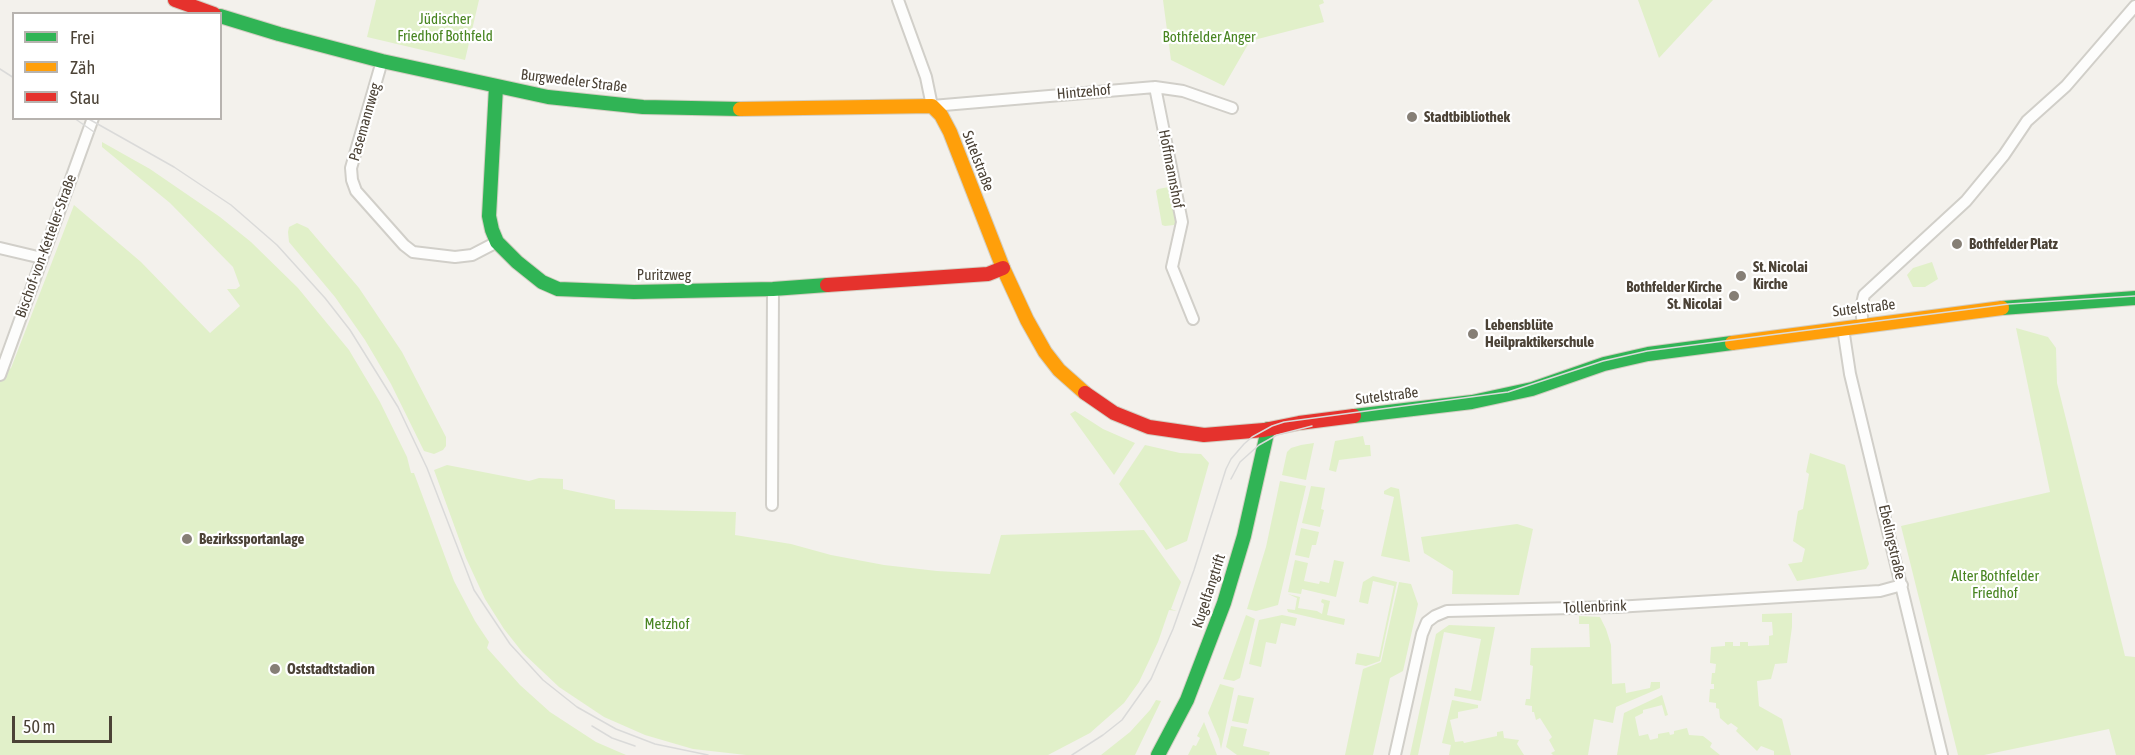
<!DOCTYPE html>
<html>
<head>
<meta charset="utf-8">
<style>
	body { margin:0 }
	#map { position:relative; width:2135px; height:755px; overflow:hidden; background:#f3f1ec; font-family:"Asap Condensed",sans-serif }
	canvas { display:block }
	.legend { position:absolute; left:12px; top:12px; width:210px; height:108px; box-sizing:border-box; background:#fff; border:2px solid #b7b3af; margin:0; padding:8px 10px; list-style:none; font-size:18px; color:#4b4236 }
	.legend li { display:flex; align-items:center; gap:12px; height:30px }
	.legend b { width:30px; border:2px solid #b7b3af }
	.scale { position:absolute; left:12px; top:716px; width:100px; height:27px; box-sizing:border-box; border:3px solid #4b4236; border-top:0; padding-left:8px; font-size:18px; line-height:21px; white-space:nowrap; color:#4b4236; -webkit-text-stroke:4px #fff; paint-order:stroke }
</style>
</head>
<body>
<div id="map">
<canvas width="2135" height="755"></canvas>
<ul class="legend">
<li><b style="height:8px;background:#30b455"></b>Frei</li>
<li><b style="height:8px;background:#ff9f0a"></b>Zäh</li>
<li><b style="height:8px;background:#e5322d"></b>Stau</li>
</ul>
<div class="scale">50 m</div>
</div>
<script>
const ctx = document.querySelector('canvas').getContext('2d');
ctx.lineJoin = 'round';
function fill(path, color) {
  ctx.fillStyle = color;
  ctx.fill(path, 'evenodd');
}
function poly(rows) {
  const path = new Path2D();
  for (const r of rows) {
    path.moveTo(r[0], r[1]);
    for (let i = 2; i < r.length; i += 2) path.lineTo(r[i], r[i + 1]);
  }
  return path;
}
function stroke(path, color, width, dash) {
  ctx.strokeStyle = color;
  ctx.lineWidth = width;
  ctx.lineCap = dash ? 'butt' : 'round';
  ctx.setLineDash(dash || []);
  ctx.stroke(path);
}
function label(font, color, halo, rows, align = 'center') {
  ctx.font = font + ' "Asap Condensed",sans-serif';
  ctx.lineWidth = 4.5;
  ctx.setLineDash([]);
  ctx.textBaseline = 'middle';
  ctx.strokeStyle = halo;
  ctx.fillStyle = color;
  for (const [text, x, y, turn = 0] of rows) {
    ctx.save();
    ctx.translate(x, y);
    ctx.rotate((+turn || 0) * Math.PI / 180);
    ctx.textAlign = isNaN(turn) ? turn : align;
    if (halo) ctx.strokeText(text, 0, 0);
    ctx.fillText(text, 0, 0);
    ctx.restore();
  }
}
fill(poly([
	[376,0,479,0,465,60,367,37],
	[1163,0,1323,0,1324,3,1319,5,1324,22,1250,41,1224,86,1171,60],
	[1638,0,1713,0,1659,58],
	[102,142,150,169,220,217,251,242,298,288,349,350,380,402,407,457,411,473,414,473,454,581,475,621,489,642,487,648,520,685,550,712,596,742,626,755,0,755,0,375,11,368,74,205,141,262,210,333,240,306,227,289,236,289,240,286,233,267,170,203,102,147],
	[1169,187,1172,188,1177,222,1174,225,1165,226,1162,225,1156,191,1158,189],
	[297,223,308,228,359,288,402,352,446,437,446,446,443,450,434,454,424,451,391,384,365,340,335,297,289,242,288,232,289,227],
	[1932,262,1938,279,1925,287,1913,287,1907,275,1913,268],
	[2016,328,2048,337,2056,348,2057,383,2125,656,2135,657,2135,755,2116,755,2109,729,1984,755,1958,755,1901,526,2050,492],
	[1075,411,1103,429,1135,443,1114,475,1070,414],
	[1363,436,1365,445,1370,445,1371,456,1339,460,1336,472,1329,470,1335,441],
	[1314,443,1306,480,1282,475,1287,452,1291,448,1301,445],
	[1145,445,1180,453,1201,454,1209,463,1187,541,1166,550,1119,484],
	[1810,453,1845,465,1869,564,1866,569,1797,581,1788,564,1802,562,1805,549,1793,541,1798,511,1803,509,1809,474,1806,472],
	[447,465,529,481,539,478,563,479,563,489,615,500,615,509,736,512,735,535,791,544,831,555,884,565,937,571,990,574,1001,535,1144,530,1181,582,1171,609,1177,611,1169,610,1158,642,1139,682,1124,703,1090,733,1048,755,746,755,693,749,645,735,604,717,559,687,523,653,504,629,485,599,466,558,434,470],
	[1280,481,1306,486,1278,605,1256,611,1247,609,1266,547],
	[1311,486,1325,488,1321,509,1324,510,1320,527,1302,523],
	[1391,487,1399,489,1410,562,1381,556,1394,497,1384,494,1384,491],
	[1517,524,1533,529,1519,595,1452,594,1453,571,1424,553,1421,537],
	[1301,528,1319,532,1316,545,1312,545,1309,558,1295,555],
	[1295,560,1308,563,1304,581,1319,584,1320,581,1329,583,1334,560,1344,562,1336,597,1302,589,1301,594,1288,592],
	[1373,576,1397,582,1380,661,1366,666,1355,664,1357,653,1379,657,1394,586,1373,581,1368,604,1359,602,1363,582],
	[1399,582,1411,584,1418,604,1403,671,1390,678,1373,755,1345,755,1363,669,1381,662],
	[1288,594,1300,597,1298,608,1317,611,1322,614,1324,604,1321,602,1322,599,1330,601,1327,615,1345,619,1344,625,1288,612,1287,609,1295,610,1297,598],
	[1792,613,1792,627,1787,663,1775,664,1771,679,1757,681,1759,706,1782,719,1791,755,1774,755,1774,751,1761,746,1757,751,1736,731,1738,728,1731,723,1728,725,1720,718,1719,709,1716,708,1716,703,1709,702,1710,689,1714,689,1714,684,1711,684,1712,673,1715,673,1716,664,1710,663,1711,647,1725,646,1725,642,1733,642,1733,646,1740,646,1740,642,1748,642,1748,646,1769,645,1769,636,1773,635,1772,622,1762,622,1762,614],
	[1246,615,1255,619,1240,678,1234,681,1223,679],
	[1282,615,1297,618,1295,626,1281,623,1276,644,1266,642,1261,667,1249,664,1259,620],
	[1579,616,1600,617,1606,629,1611,645,1612,684,1625,683,1626,693,1650,688,1651,682,1660,682,1660,688,1616,707,1613,723,1594,719,1588,755,1553,755,1551,753,1555,751,1549,740,1552,737,1540,718,1536,720,1534,712,1532,712,1532,706,1525,705,1526,699,1530,699,1533,666,1530,665,1531,648,1590,647,1589,624,1579,624],
	[1449,625,1495,627,1481,701,1454,696,1455,688,1471,691,1481,639,1444,632,1418,755,1410,755,1436,634],
	[1220,684,1234,688,1221,749,1219,739,1208,713],
	[1238,695,1254,698,1248,724,1232,721],
	[1662,695,1668,715,1665,716,1662,705,1643,710,1643,713,1635,717,1639,736,1648,734,1650,740,1658,738,1658,734,1669,732,1670,735,1674,734,1674,731,1687,728,1689,735,1703,736,1712,743,1710,747,1720,755,1617,755,1624,713],
	[1156,700,1161,701,1135,755,1101,755,1130,732,1150,710],
	[1452,700,1478,705,1478,708,1458,712,1458,718,1450,720,1455,742,1463,741,1464,743,1497,736,1497,732,1503,731,1504,738,1519,740,1517,744,1524,755,1449,755,1451,745,1442,743],
	[1204,722,1217,755,1188,755,1193,745,1196,746,1200,738,1197,736],
	[1231,726,1247,729,1243,746,1270,752,1269,755,1237,755,1226,747]
]), '#e1f0c9');
const street = poly([
	[898,0,926,77,932,106,1155,87,1183,91,1232,108],
	[382,61,351,168,352,180,356,191,404,245,413,252,455,257,472,255,497,242],
	[1155,87,1182,222,1172,267,1193,319],
	[0,248,42,258],
	[1863,326,1861,308,1864,295,1966,201,2004,155,2027,121,2066,86,2135,6],
	[1843,328,1850,374,1942,755],
	[0,375,93,118],
	[772,505,773,289],
	[1395,755,1422,634,1427,622,1435,616,1447,611,1616,607,1880,591,1902,585]
]);
const fast = poly([
	[220,16,279,34,382,61,548,97,643,107,740,109],
	[496,87,489,216,492,230,497,242,517,262,542,282,558,289,634,292,773,289,827,285],
	[2002,308,2135,298],
	[1354,416,1472,402,1532,389,1604,364,1648,354,1732,343],
	[1158,755,1187,700,1224,603,1244,536,1268,429]
]);
const slow = poly([
	[740,109,932,106,941,115,950,132,1003,268,1027,320,1045,352,1059,370,1085,393],
	[1732,343,2002,308]
]);
const jam = poly([
	[175,0,214,14],
	[827,285,988,274,1003,268],
	[1085,393,1114,413,1149,427,1204,435,1264,430,1299,423,1354,416]
]);
stroke(street, '#d1cfc9', 14);
stroke(fast, '#d3cec2', 16);
stroke(slow, '#d3cec2', 16);
stroke(jam, '#d3cec2', 16);
stroke(street, '#fdfdfc', 10);
stroke(fast, '#30b455', 14);
stroke(slow, '#ff9f0a', 14);
stroke(jam, '#e5322d', 14);
stroke(poly([
	[0,69,14,78],
	[74,118,94,132],
	[87,118,174,167,231,205,277,245,325,298,350,330,398,407,427,468,474,590,510,644,543,680,577,707,616,729,655,744,708,755],
	[1231,479,1240,462,1259,445,1277,435,1312,426],
	[592,726,612,738,635,746],
	[1072,755,1103,735,1122,720,1151,679,1173,629,1194,570,1226,469,1231,459,1244,444,1252,437,1272,426,1284,422,1508,392,1603,361,1647,351,2009,304,2135,296]
]), '#dadad9', 1.5);
for (const [x, y, r, color] of [
	[1412,117,6,"#867f76"],
	[1957,244,6,"#867f76"],
	[1741,276,6,"#867f76"],
	[1734,296,6,"#867f76"],
	[1473,334,6,"#867f76"],
	[187,539,6,"#867f76"],
	[275,669,6,"#867f76"]
]) {
  const dot = new Path2D();
  dot.arc(x, y, r, 0, 2 * Math.PI);
  ctx.fillStyle = color;
  ctx.fill(dot);
  stroke(dot, '#fff', 2);
}
label('15px', '#488521', '#fff', [
	["Jüdischer",445,19],
	["Friedhof Bothfeld",445,36],
	["Bothfelder Anger",1209,37],
	["Alter Bothfelder",1995,576],
	["Friedhof",1995,593],
	["Metzhof",667,624]
]);
label('15px', '#4b4236', '#fff', [
	["Burgwedeler Straße",574,81,7],
	["Hintzehof",1084,92,-5],
	["Pasemannweg",365,122,-74],
	["Sutelstraße",978,161,69],
	["Hoffmannshof",1171,169,79],
	["Bischof-von-Ketteler-Straße",46,246,-70],
	["Puritzweg",664,275],
	["Sutelstraße",1864,308,-7],
	["Sutelstraße",1387,396,-7],
	["Ebelingstraße",1892,542,77],
	["Kugelfangtrift",1209,591,-72],
	["Tollenbrink",1595,607,-2]
]);
label('bold 15px', '#4b4236', '#fff', [
	["Stadtbibliothek",1424,117],
	["Bothfelder Platz",1969,244],
	["St. Nicolai",1753,267],
	["Kirche",1753,284],
	["Bothfelder Kirche",1722,287,"right"],
	["St. Nicolai",1722,304,"right"],
	["Lebensblüte",1485,325],
	["Heilpraktikerschule",1485,342],
	["Bezirkssportanlage",199,539],
	["Oststadtstadion",287,669]
], 'left');
</script>
</body>
</html>
